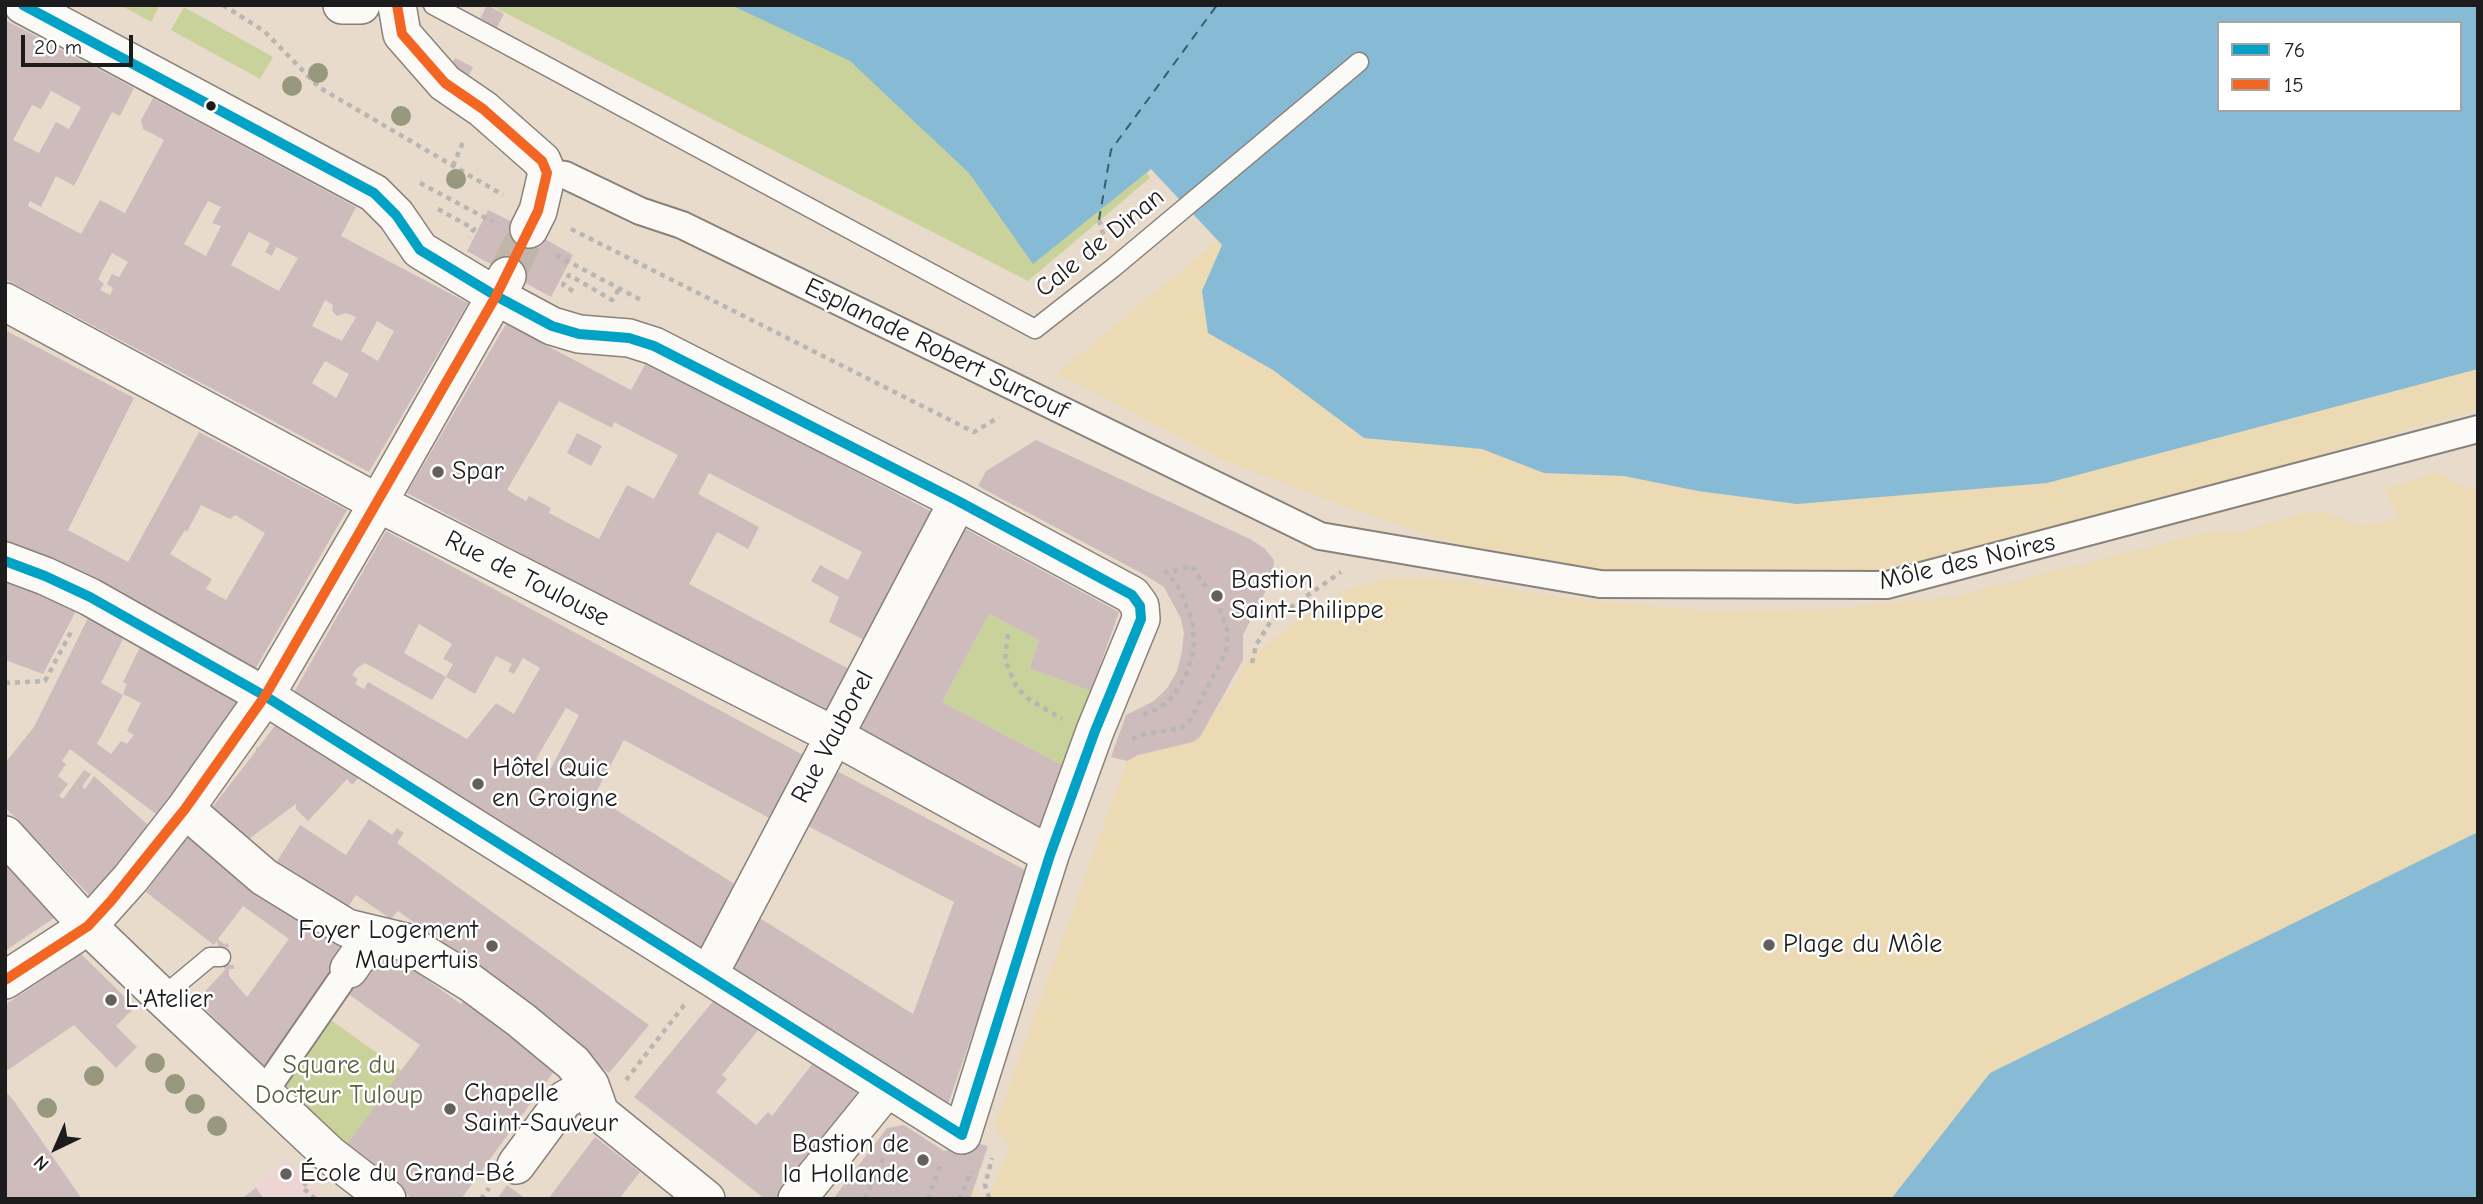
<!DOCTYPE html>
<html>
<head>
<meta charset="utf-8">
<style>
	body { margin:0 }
	#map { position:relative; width:2483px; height:1204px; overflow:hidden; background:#e8dbcc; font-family:"Comic Neue",sans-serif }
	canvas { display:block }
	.frame { position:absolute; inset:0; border:7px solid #1c1c1c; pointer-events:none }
	.legend { position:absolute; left:2217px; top:21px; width:245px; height:91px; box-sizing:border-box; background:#fff; border:2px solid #a4a4a4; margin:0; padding:9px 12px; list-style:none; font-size:21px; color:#1c1c1c }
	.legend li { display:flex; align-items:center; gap:14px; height:35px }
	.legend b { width:35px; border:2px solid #a4a4a4 }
	.north { position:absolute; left:21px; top:1113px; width:70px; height:70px; -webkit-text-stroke:5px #fff; paint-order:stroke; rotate:224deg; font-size:19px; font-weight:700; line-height:28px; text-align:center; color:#1c1c1c }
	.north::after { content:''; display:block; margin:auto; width:24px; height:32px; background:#1c1c1c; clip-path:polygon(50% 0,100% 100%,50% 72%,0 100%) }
	.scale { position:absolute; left:21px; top:35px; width:112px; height:32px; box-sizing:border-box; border:4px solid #1c1c1c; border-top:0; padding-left:9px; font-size:21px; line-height:24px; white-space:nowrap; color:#1c1c1c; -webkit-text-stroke:5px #fff; paint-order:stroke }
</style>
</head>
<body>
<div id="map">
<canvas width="2483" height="1204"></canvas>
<div class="frame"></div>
<ul class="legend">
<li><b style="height:9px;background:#01a2c5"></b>76</li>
<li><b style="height:9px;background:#f26522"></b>15</li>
</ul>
<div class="north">N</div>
<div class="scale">20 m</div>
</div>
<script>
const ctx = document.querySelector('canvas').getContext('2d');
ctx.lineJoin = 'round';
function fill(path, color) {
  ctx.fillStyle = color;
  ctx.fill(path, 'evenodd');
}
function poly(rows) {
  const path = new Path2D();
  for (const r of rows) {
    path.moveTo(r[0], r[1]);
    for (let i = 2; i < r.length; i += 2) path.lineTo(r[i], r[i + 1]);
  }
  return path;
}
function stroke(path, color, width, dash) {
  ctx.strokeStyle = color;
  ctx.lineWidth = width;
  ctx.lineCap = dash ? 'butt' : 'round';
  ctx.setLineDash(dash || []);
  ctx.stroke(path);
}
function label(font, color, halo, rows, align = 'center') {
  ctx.font = font + ' "Comic Neue",sans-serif';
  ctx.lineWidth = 5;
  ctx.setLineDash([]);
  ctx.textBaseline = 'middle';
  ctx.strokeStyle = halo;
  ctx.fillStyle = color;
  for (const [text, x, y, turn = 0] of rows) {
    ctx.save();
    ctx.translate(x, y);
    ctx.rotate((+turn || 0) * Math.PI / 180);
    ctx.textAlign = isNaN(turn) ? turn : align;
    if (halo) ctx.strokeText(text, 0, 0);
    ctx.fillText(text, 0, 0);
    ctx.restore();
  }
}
fill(poly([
	[286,1159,329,1199,241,1199,256,1188]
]), '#efd4d4');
fill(poly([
	[120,5,160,5,151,22],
	[490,5,1062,5,1113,116,1150,178,1028,281],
	[184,7,273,57,260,79,171,30],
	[989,614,1039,640,1029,667,1091,691,1064,766,942,702],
	[328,1018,402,1071,344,1148,280,1086]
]), '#c9d29a');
fill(poly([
	[1598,5,2478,5,2478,409,2007,546,1891,570,1678,575,1596,570,1526,559,1458,545,1341,505,1224,460,1057,373,1388,100],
	[2219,23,2460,23,2460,110,2219,110],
	[2438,472,2467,489,2478,486,2478,1199,970,1199,973,1190,989,1198,1010,1146,994,1128,1127,761,1138,755,1193,742,1200,737,1249,659,1297,621,1346,590,1393,578,1442,578,1573,599,1709,611,1833,609,1952,597,2210,532,2240,532,2300,514,2324,511,2362,526,2399,519,2385,489]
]), '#ebdab3');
fill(poly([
	[731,5,2478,5,2478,369,2047,483,1797,504,1698,491,1624,476,1544,473,1482,449,1364,438,1273,370,1208,333,1202,291,1222,245,1151,169,1033,264,969,173,850,61],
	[2219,23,2460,23,2460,110,2219,110],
	[2478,832,2478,1199,1891,1199,1990,1073]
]), '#87bad4');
stroke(poly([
	[1099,220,1111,150,1217,5]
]), '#395d70', 2, [9, 7]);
fill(poly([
	[487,5,504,14,496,29,479,21],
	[5,20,134,88,120,116,112,112,74,186,56,176,41,207,30,201,28,206,81,234,100,200,125,213,164,140,143,129,141,120,153,98,356,207,341,236,468,303,369,472,5,279],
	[51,91,81,107,69,129,56,122,39,153,13,140,32,105,41,109],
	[208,201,221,207,212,223,221,226,206,256,184,244],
	[249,232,270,243,265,252,272,256,276,247,298,258,279,291,231,265],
	[112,253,128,262,119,277,112,274,107,284,113,288,110,295,100,290,104,284,98,279],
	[325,300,333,305,332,311,337,316,346,313,356,317,342,341,312,326],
	[377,321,394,331,378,361,361,351],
	[325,361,349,374,336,398,312,383],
	[455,58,473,67,469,75,451,67],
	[488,210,546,238,545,239,573,255,551,297,467,251],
	[506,324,631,390,647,361,932,512,864,640,829,622,839,597,811,581,820,565,848,580,862,552,709,473,698,494,759,527,748,549,717,532,689,584,849,669,825,714,407,493],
	[559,401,612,428,614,422,678,455,654,499,627,485,599,539,549,513,551,508,529,496,526,501,507,490],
	[5,330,134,398,68,530,128,562,199,432,347,510,253,673,125,635,101,683,123,695,97,744,111,754,121,741,127,744,134,735,127,731,141,703,123,694,127,684,123,682,142,643,203,674,237,701,213,741,156,814,70,749,62,761,66,764,58,776,68,784,59,796,63,799,84,770,91,774,82,787,85,789,94,776,148,825,91,897,5,807,5,763,34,727,89,616,5,549],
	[201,505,230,519,235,515,265,533,226,600,206,589,212,579,170,554,185,530,187,532],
	[577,433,602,446,591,466,567,453],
	[1036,440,1250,539,1264,548,1274,560,1273,577,1243,635,1243,660,1200,737,1193,742,1138,755,1127,761,1111,757,1126,715,1154,701,1168,687,1177,671,1182,651,1184,633,1181,619,1164,587,1145,575,978,486,986,471],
	[962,527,1119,612,1091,691,1029,668,1039,640,989,614,942,702,1064,766,1042,828,853,730],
	[386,531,805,756,771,819,624,740,594,796,736,885,701,950,294,692],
	[419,624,452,644,443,659,453,664,446,677,475,694,496,656,512,664,508,671,514,674,523,658,540,668,514,714,496,703,467,739,368,682,364,689,355,684,358,679,352,675,357,668,365,663,432,700,446,677,404,653],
	[566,708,579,715,551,768,536,759],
	[5,572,77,609,43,674,5,660],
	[277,723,361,775,352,785,347,779,308,821,296,809,296,804,249,839,211,809,256,751,256,747,258,748],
	[833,769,1029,872,948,1104,941,1106,726,970,755,915,913,1014,954,902,804,824],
	[369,819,392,835,397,828,404,833,397,843,649,1025,609,1073,534,1020,540,1011,398,911,391,919,356,895,343,915,272,869,300,825,346,855],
	[191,832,256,888,348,953,287,1040,263,1068,197,1000,225,970,223,964,234,965,234,969,229,969,229,976,247,997,289,939,243,906,218,939,224,944,228,943,229,947,219,949,217,941,214,945,146,892],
	[5,857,54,918,5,951],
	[380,946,461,1004,469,993,558,1066,461,1199,413,1199,344,1148,420,1045,347,993],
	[81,954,135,1007,116,1026,137,1047,116,1068,74,1025,5,1072,5,1005],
	[714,1000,759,1029,722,1075,727,1079,716,1092,756,1125,768,1112,772,1116,813,1063,858,1092,777,1199,765,1199,634,1097],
	[5,1090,14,1101,82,1199,5,1199],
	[904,1125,944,1151,980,1144,988,1146,970,1199,833,1199,887,1128],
	[595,1137,640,1172,619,1199,548,1199],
	[507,1185,526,1199,497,1199],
	[256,1188,264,1199,241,1199]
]), '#cebcbc');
stroke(poly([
	[507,274,529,229]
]), '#bfb5a9', 37, [37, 18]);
const service = poly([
	[433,5,1035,329,1113,268,1359,62],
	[162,997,210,957,221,957]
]);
const pedestrian = poly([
	[547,173,565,175,640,211,682,225,1320,536,1600,584,1887,585,2478,429],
	[264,1092,340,982]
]);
const minor = poly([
	[342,5,361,5],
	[397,5,402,34,445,83,483,109,542,161,547,173,538,211,529,229],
	[5,302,378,503,833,735,1050,855],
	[5,561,45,576,90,597,265,696,962,1135,1050,855,1095,731,1141,619,1140,606,1132,595,958,501,654,346,629,338,579,334,552,326,496,296,420,250,396,215,374,193,23,5],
	[185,809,264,877,347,928,405,942,471,983,521,1020,573,1063,590,1085,600,1113,706,1199],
	[5,835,88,926,162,997,330,1155,387,1199],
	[349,969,373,935],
	[709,974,958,501],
	[5,980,88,926,131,878,185,809,265,696,378,503,507,276],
	[516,1165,564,1100,590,1085],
	[797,1199,887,1088]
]);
stroke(service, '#88827a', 21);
stroke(pedestrian, '#88827a', 30);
stroke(minor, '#88827a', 40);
stroke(poly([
	[223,5,264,31,320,88,503,195],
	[453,166,463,142],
	[420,183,493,222],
	[438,209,474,229,469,237],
	[1099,220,1105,240],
	[571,229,974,432,999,417],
	[556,255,641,300],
	[573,291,563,285,569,275,612,300,619,289],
	[1008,634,1005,660,1016,686,1027,698,1062,719],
	[1252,663,1256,645,1271,621,1341,572],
	[5,683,45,681,72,630],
	[1143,715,1159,708,1173,697,1186,675,1194,649,1192,620,1180,590,1168,573],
	[1132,739,1145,734,1182,728,1191,719,1226,652,1228,632,1219,607,1192,566,1168,573,1162,570],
	[626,1080,685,1004],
	[307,1182,302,1187,315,1199],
	[989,1198,985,1185,992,1158],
	[481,1199,489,1188],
	[865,1199,886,1152],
	[928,1199,940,1166],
	[959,1199,972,1171]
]), '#b8b6b3', 4.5, [5, 5]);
stroke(service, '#fcfaf7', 18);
stroke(pedestrian, '#fcfaf7', 26);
stroke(minor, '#fcfaf7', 37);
stroke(poly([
	[5,561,45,576,90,597,265,696,962,1135,1050,855,1095,731,1141,619,1140,606,1132,595,958,501,654,346,629,338,579,334,552,326,496,296,420,250,396,215,374,193,23,5]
]), '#01a2c5', 10);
stroke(poly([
	[5,980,88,926,111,901,185,809,265,696,496,296,538,211,547,173,542,161,483,109,445,83,402,34,397,5]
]), '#f26522', 10);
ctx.fillStyle = '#98987e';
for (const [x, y] of [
	[318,73],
	[292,86],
	[401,116],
	[456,179],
	[155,1063],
	[94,1076],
	[175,1084],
	[195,1104],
	[47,1108],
	[217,1126]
]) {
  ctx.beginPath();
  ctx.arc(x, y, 10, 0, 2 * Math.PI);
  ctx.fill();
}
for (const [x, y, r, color] of [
	[211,106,6,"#1c1c1c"],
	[438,472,7,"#635f5a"],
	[1217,596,7,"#635f5a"],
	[478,784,7,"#635f5a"],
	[1769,945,7,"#635f5a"],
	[492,946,7,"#635f5a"],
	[111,1000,7,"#635f5a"],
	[450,1109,7,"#635f5a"],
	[923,1160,7,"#635f5a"],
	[286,1174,7,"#635f5a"]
]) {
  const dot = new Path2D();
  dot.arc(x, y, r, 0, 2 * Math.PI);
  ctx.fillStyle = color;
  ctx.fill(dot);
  stroke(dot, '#fff', 2.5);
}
label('26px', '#1c1c1c', '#fff', [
	["Cale de Dinan",1100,243,-39],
	["Esplanade Robert Surcouf",936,349,26],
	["Môle des Noires",1967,562,-13],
	["Rue de Toulouse",527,579,27],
	["Rue Vauborel",833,737,-62]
]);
label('26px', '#1c1c1c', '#fff', [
	["Spar",452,472],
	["Bastion",1231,581],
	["Saint-Philippe",1231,611],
	["Hôtel Quic",492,769],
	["en Groigne",492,799],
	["Foyer Logement",478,931,"right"],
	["Maupertuis",478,961,"right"],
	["Plage du Môle",1783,945],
	["L'Atelier",125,1000],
	["Chapelle",464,1094],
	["Saint-Sauveur",464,1124],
	["Bastion de",909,1145,"right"],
	["la Hollande",909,1175,"right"],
	["École du Grand-Bé",300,1174]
], 'left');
label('26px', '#57623e', '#fff', [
	["Square du",339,1066],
	["Docteur Tuloup",339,1096]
]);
</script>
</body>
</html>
